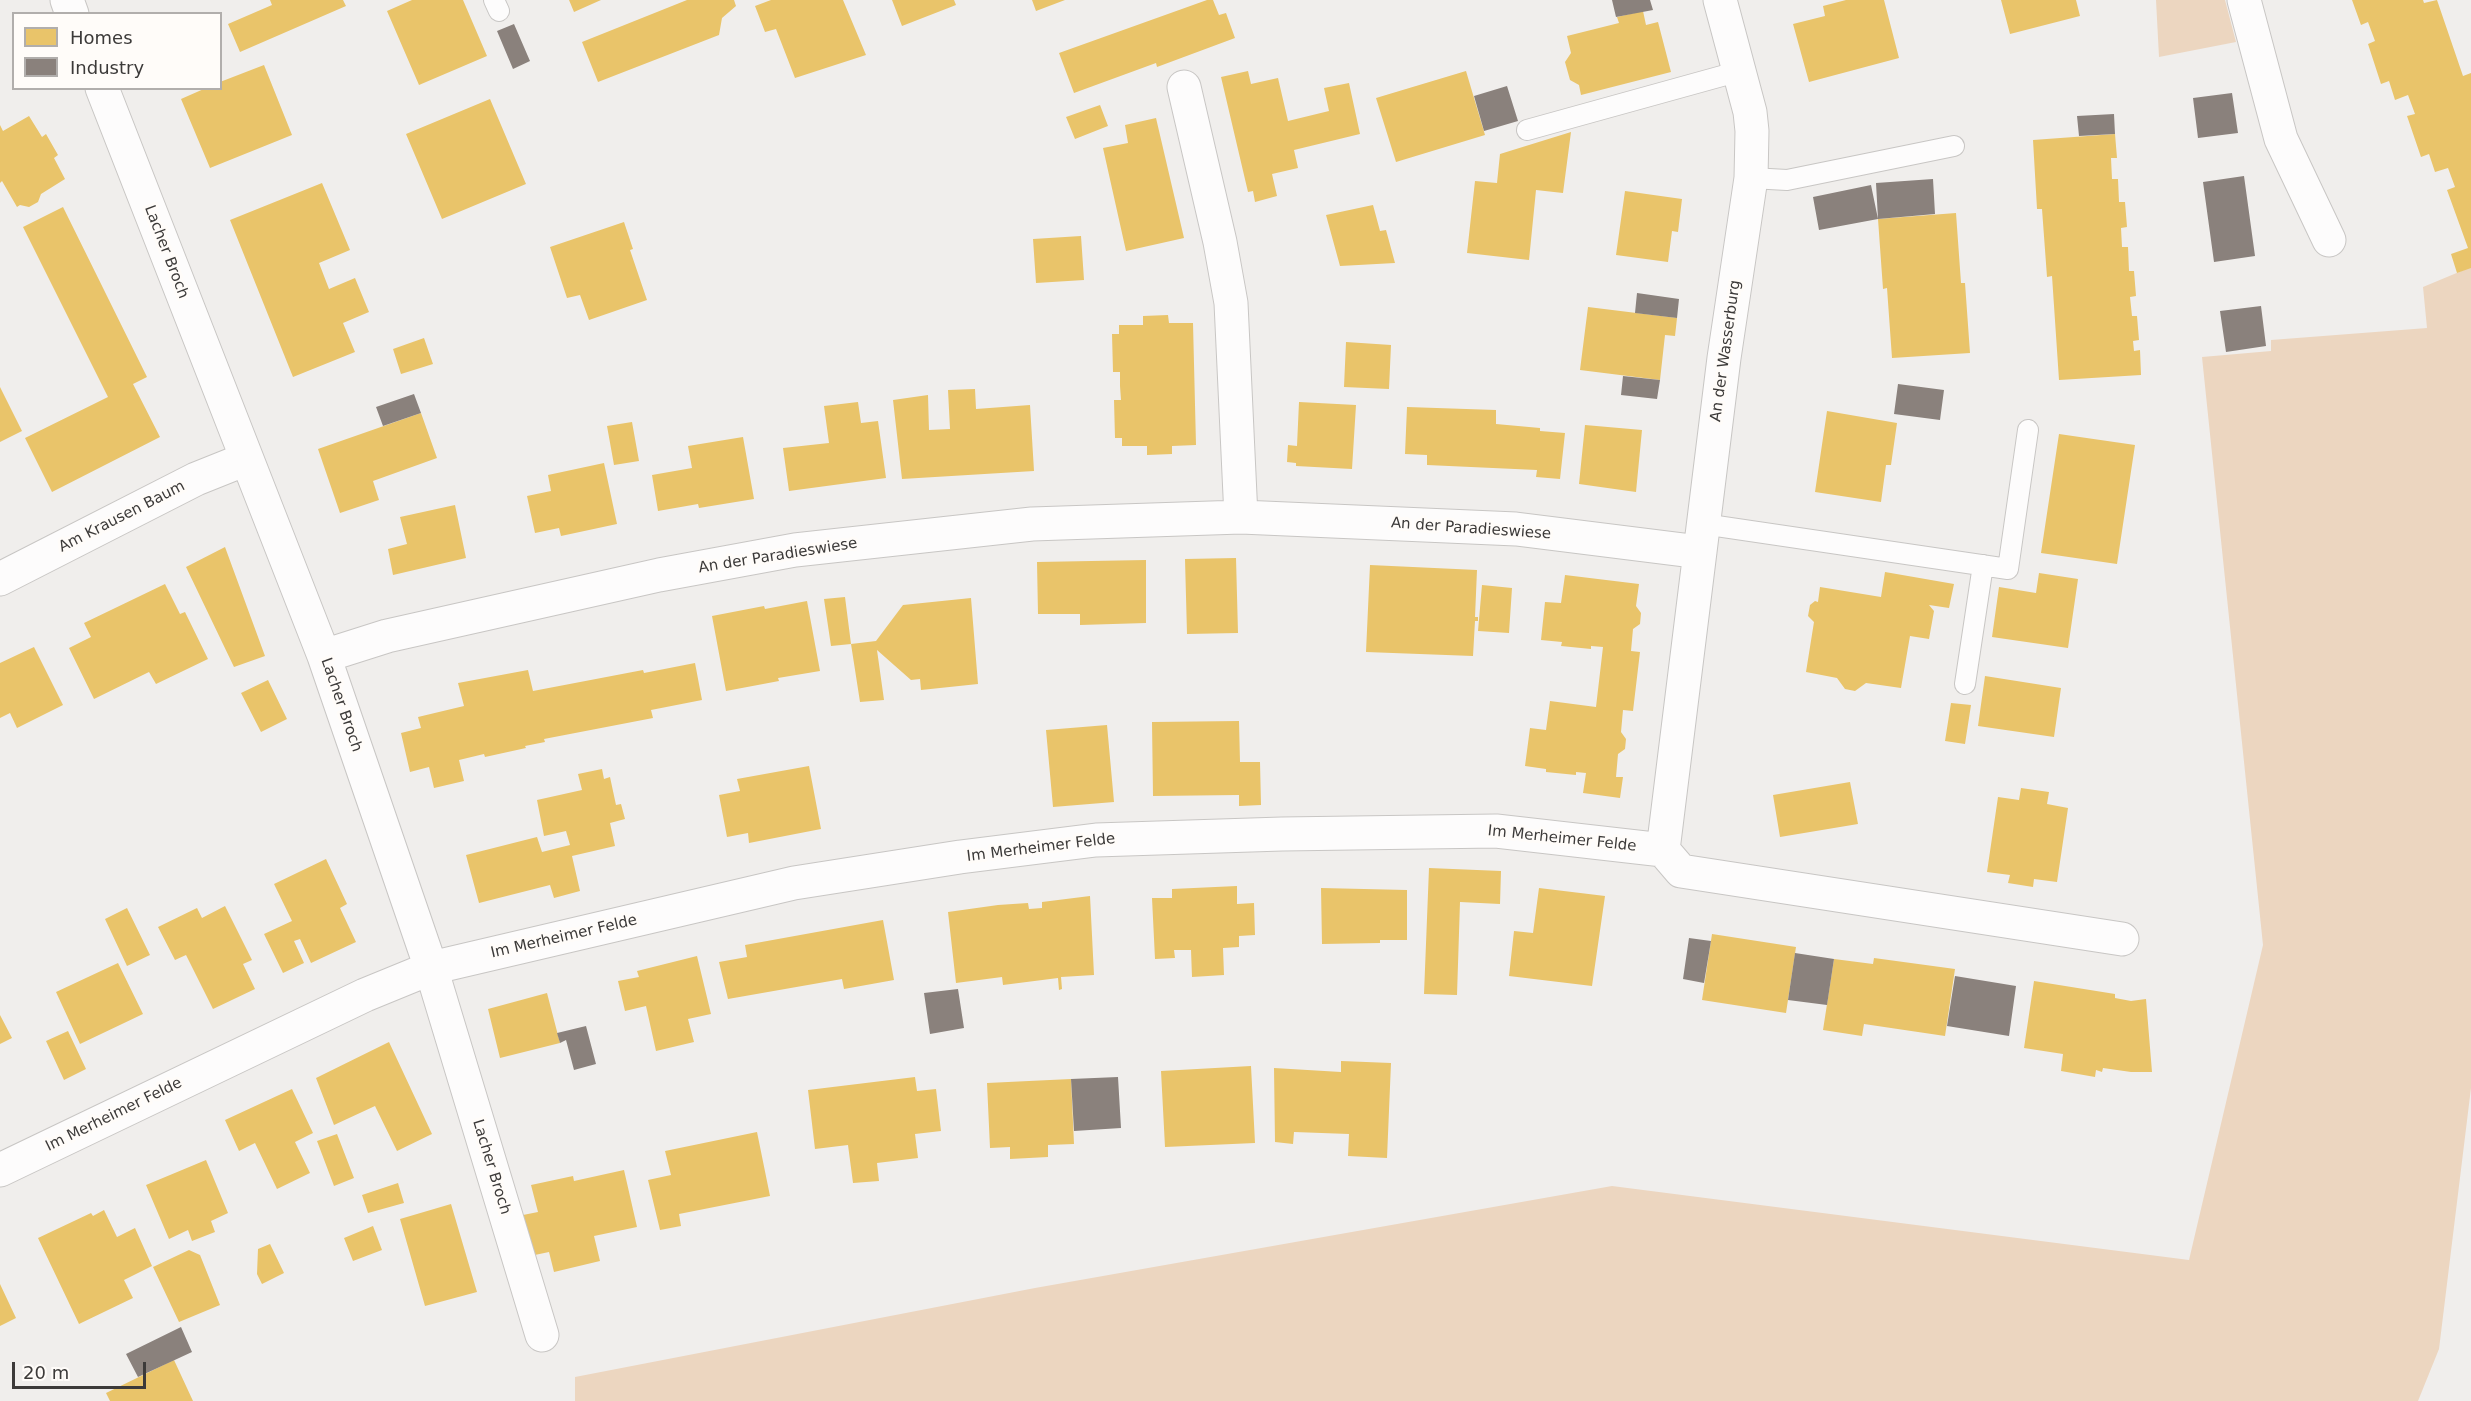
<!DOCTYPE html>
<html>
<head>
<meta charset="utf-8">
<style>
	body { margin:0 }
	#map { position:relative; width:2471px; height:1401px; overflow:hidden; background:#f0eeec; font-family:"DejaVu Sans",sans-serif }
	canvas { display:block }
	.legend { position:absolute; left:12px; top:12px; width:210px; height:78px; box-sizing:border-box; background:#fffcf9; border:2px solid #b1aeac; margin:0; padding:8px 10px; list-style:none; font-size:18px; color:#3c3a39 }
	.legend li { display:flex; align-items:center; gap:12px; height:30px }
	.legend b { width:30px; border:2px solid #b1aeac }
	.scale { position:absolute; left:12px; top:1362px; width:134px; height:27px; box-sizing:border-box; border:3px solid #3c3a39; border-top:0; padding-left:8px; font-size:18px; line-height:21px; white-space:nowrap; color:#3c3a39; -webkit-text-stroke:4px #fffcf9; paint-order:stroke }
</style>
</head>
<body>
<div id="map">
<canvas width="2471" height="1401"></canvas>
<ul class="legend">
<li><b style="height:16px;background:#e9c46a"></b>Homes</li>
<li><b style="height:16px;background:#8a817c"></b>Industry</li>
</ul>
<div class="scale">20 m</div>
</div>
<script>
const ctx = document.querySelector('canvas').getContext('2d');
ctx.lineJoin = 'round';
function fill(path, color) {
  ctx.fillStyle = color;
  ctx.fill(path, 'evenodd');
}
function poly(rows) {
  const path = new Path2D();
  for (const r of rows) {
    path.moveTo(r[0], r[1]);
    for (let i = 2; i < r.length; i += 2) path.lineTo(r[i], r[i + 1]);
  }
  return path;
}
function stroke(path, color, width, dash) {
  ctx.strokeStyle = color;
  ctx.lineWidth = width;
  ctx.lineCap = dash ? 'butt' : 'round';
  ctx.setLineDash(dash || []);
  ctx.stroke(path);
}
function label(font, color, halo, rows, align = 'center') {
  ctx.font = font + ' "DejaVu Sans",sans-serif';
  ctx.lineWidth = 6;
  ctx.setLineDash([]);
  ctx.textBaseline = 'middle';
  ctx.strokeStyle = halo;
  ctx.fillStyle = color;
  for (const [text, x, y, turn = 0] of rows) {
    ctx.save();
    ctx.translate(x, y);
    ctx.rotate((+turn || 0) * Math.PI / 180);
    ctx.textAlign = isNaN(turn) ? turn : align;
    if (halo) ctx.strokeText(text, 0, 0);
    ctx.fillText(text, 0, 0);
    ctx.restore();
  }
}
fill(poly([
	[2156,0,2225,0,2236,42,2159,57],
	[2471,267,2471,1088,2439,1349,2418,1401,575,1401,575,1377,1035,1288,1612,1186,2189,1260,2263,945,2202,357,2271,351,2271,340,2427,328,2423,287]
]), '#ecd6c0');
fill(poly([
	[270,0,343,0,346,6,240,52,228,24,272,5],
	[412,0,463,0,487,56,419,85,387,11],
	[569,0,601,0,574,12],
	[687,0,734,0,736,6,722,18,719,35,598,82,582,42],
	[771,0,843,0,866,55,795,78,776,29,765,32,755,6],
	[892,0,954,0,956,5,902,26],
	[1032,0,1065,0,1036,11],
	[1207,0,1213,0,1219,15,1226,13,1235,38,1157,67,1156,63,1074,93,1059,53],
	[1846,0,1884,0,1899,58,1809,82,1793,24,1825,16,1823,6],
	[2001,0,2076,0,2080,16,2010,34],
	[2352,0,2423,0,2424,3,2437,0,2463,76,2471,73,2471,268,2457,273,2451,254,2468,248,2447,190,2455,187,2448,168,2435,172,2429,154,2421,157,2407,116,2415,114,2408,95,2395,100,2389,81,2381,84,2368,44,2375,41,2368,22,2361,25],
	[1643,11,1646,25,1658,22,1671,72,1581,95,1579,85,1570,80,1565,62,1571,53,1567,36,1619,23,1617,17],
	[264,65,292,135,210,168,181,99,206,88,220,88,220,82],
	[1248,71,1251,84,1278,78,1288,121,1329,111,1324,88,1349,83,1360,134,1294,150,1298,168,1272,174,1277,196,1255,202,1253,191,1248,192,1221,77],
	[1466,71,1485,135,1396,162,1376,98],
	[490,99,526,184,442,219,406,134],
	[1100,105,1108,126,1075,139,1066,117],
	[29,116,42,137,46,134,58,155,54,158,65,179,41,194,38,202,29,207,20,205,17,207,2,181,0,183,0,125,3,131],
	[1156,118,1184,238,1126,251,1103,148,1128,143,1125,125],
	[1571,132,1563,193,1536,190,1529,260,1467,253,1475,181,1497,183,1500,154],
	[2115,134,2117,158,2111,158,2112,179,2118,179,2119,202,2125,202,2127,227,2121,228,2122,247,2128,247,2129,271,2134,271,2136,296,2130,297,2132,316,2137,316,2139,340,2133,341,2134,351,2140,350,2141,375,2059,380,2052,276,2047,277,2042,209,2037,209,2033,140],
	[322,183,350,250,319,263,329,289,355,278,369,312,343,323,355,352,293,377,230,220],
	[1625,191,1682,199,1678,232,1672,231,1668,262,1616,255],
	[1373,205,1380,231,1386,230,1395,263,1340,266,1326,215],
	[63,207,147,377,133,384,160,437,52,492,25,438,108,397,23,227],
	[1956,213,1961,283,1965,283,1970,353,1892,358,1887,288,1883,289,1878,219],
	[624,222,633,249,630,250,647,300,589,320,580,295,567,298,550,247],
	[1081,236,1084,280,1036,283,1033,239],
	[1588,307,1677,318,1675,336,1665,335,1660,380,1580,370],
	[1168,315,1169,323,1193,323,1196,445,1172,446,1172,454,1147,455,1147,446,1122,446,1122,438,1115,438,1114,400,1121,400,1120,386,1120,372,1113,372,1112,334,1119,334,1119,325,1143,325,1143,316],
	[424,338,433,364,401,374,393,349],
	[1346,342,1391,345,1389,389,1344,387],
	[0,387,22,431,0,442],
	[975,389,976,409,1030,405,1034,471,902,479,893,400,928,395,929,430,950,429,948,390],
	[858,402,861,423,878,421,886,478,789,491,783,448,829,443,824,406],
	[1299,402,1356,405,1352,469,1296,466,1296,463,1287,462,1288,445,1297,446],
	[1407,407,1496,410,1496,424,1540,428,1540,431,1565,433,1560,479,1536,477,1537,470,1427,465,1427,455,1405,454],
	[1827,411,1897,423,1891,465,1886,465,1881,502,1815,492],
	[421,413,437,458,373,481,379,500,340,513,318,449],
	[632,422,639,461,614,465,607,426],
	[1585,425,1642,430,1636,492,1579,484],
	[2059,434,2135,445,2117,564,2041,553],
	[743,437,754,499,699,508,698,504,658,511,652,475,692,468,688,446],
	[604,463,617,524,561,536,559,528,535,533,527,496,551,491,548,475],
	[455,505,466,558,393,575,388,549,407,544,400,517],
	[225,547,265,656,234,667,186,567],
	[1236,558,1238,633,1187,634,1185,559],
	[1146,560,1146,623,1080,625,1080,614,1038,614,1037,562],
	[1370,565,1477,570,1475,617,1478,617,1478,621,1475,621,1473,656,1366,652],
	[1885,572,1954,584,1949,608,1929,605,1934,611,1929,639,1910,636,1901,688,1866,683,1855,691,1845,689,1837,678,1806,672,1814,622,1808,616,1810,605,1815,601,1818,602,1820,587,1881,597],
	[2039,573,2078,579,2068,648,1992,637,1999,587,2036,593],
	[1565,575,1639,584,1636,606,1641,613,1640,624,1633,629,1631,651,1640,652,1633,711,1623,710,1621,732,1626,739,1625,749,1618,754,1616,777,1623,777,1620,798,1583,793,1586,773,1576,772,1576,775,1546,772,1546,769,1525,766,1530,728,1546,730,1550,701,1596,707,1603,647,1591,646,1591,649,1561,646,1562,642,1541,640,1545,602,1561,603],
	[165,584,180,614,185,612,208,659,156,684,149,672,94,699,69,648,91,637,84,623],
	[1482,585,1512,588,1509,633,1478,631],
	[845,597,851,644,831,646,824,599],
	[971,598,978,684,921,690,920,679,911,680,877,650,884,700,860,702,851,644,876,641,903,605],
	[807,601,820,671,778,678,779,681,726,691,712,616,764,606,765,609],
	[34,647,63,705,17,728,10,713,0,718,0,663],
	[695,663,702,700,651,710,653,718,544,739,545,742,525,746,526,748,485,757,484,754,459,760,464,781,434,788,429,767,410,772,401,733,421,728,418,717,464,706,458,683,528,670,533,691,643,670,644,673],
	[1985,676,2061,688,2054,737,1978,726],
	[268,680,287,719,261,732,241,693],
	[1951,703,1971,705,1965,744,1945,741],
	[1239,721,1240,762,1260,762,1261,805,1239,806,1239,795,1153,796,1152,722],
	[1107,725,1114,802,1053,807,1046,730],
	[809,766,821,829,749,843,748,833,727,837,719,795,740,791,737,779],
	[602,769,604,779,610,777,616,805,621,804,625,819,610,823,615,846,572,856,580,891,554,898,550,885,479,903,466,855,537,837,542,852,570,845,566,831,544,836,537,800,582,790,578,774],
	[1850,782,1858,824,1780,837,1773,795],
	[2021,788,2049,792,2047,804,2068,808,2057,882,2034,879,2033,887,2008,883,2010,875,1987,872,1998,797,2019,800],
	[326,859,347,904,340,908,356,942,311,963,300,939,294,941,304,963,283,973,264,934,292,921,274,884],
	[1429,868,1501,871,1500,904,1460,902,1457,995,1424,994],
	[1237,886,1237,904,1254,903,1255,935,1239,936,1239,947,1223,948,1224,975,1192,977,1191,950,1174,950,1175,958,1155,959,1152,898,1172,898,1172,889],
	[1321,888,1407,890,1407,940,1380,940,1380,943,1322,944],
	[1539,888,1605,896,1592,986,1509,976,1514,931,1533,933],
	[1090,896,1094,975,1061,977,1062,989,1059,990,1058,978,1003,985,1002,977,956,983,948,912,998,905,1028,903,1029,909,1042,908,1042,902],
	[225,906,252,960,243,964,255,989,213,1009,186,955,175,960,158,927,197,908,202,918],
	[127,908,150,955,127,966,105,919],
	[883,920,894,980,844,989,842,979,728,999,719,962,747,957,745,945],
	[1712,934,1796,947,1786,1013,1702,1000],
	[697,956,711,1014,688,1019,694,1042,656,1051,646,1006,625,1011,618,981,639,977,637,971],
	[1874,958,1955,969,1945,1036,1864,1024,1862,1036,1823,1030,1834,959,1873,964],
	[118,963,143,1014,80,1044,56,992],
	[2034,981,2115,994,2115,998,2131,1001,2146,999,2152,1072,2131,1072,2103,1068,2102,1072,2096,1070,2095,1077,2061,1071,2063,1054,2024,1048],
	[547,993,560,1043,500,1058,488,1009],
	[0,1015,12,1038,0,1044],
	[68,1031,86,1069,64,1080,46,1041],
	[389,1042,432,1134,397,1151,375,1106,334,1125,316,1078],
	[1341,1061,1391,1063,1387,1158,1348,1156,1349,1134,1294,1132,1293,1144,1275,1142,1274,1068,1341,1072],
	[1251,1066,1255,1143,1165,1147,1161,1071],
	[915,1077,917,1091,936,1089,941,1131,915,1134,918,1158,877,1163,879,1181,853,1183,848,1145,815,1149,808,1090],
	[1071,1079,1074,1144,1048,1145,1048,1157,1010,1159,1010,1147,990,1148,987,1083],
	[292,1089,313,1133,295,1142,310,1173,277,1189,255,1143,239,1151,225,1120],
	[757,1132,770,1196,679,1214,681,1226,660,1230,648,1180,671,1175,665,1151],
	[337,1134,354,1178,334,1186,317,1141],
	[206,1160,228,1213,211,1221,215,1232,192,1241,188,1230,169,1239,146,1185],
	[624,1170,637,1227,594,1236,600,1261,554,1272,549,1252,530,1256,518,1216,538,1212,531,1185,573,1176,574,1181],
	[398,1183,404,1203,368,1213,362,1195],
	[451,1204,477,1292,425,1306,400,1219],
	[104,1210,117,1237,135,1228,152,1266,124,1280,133,1298,79,1324,38,1238,91,1213,93,1216],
	[373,1226,382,1250,353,1261,344,1238],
	[270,1244,284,1273,262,1284,257,1274,258,1249],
	[189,1250,200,1255,220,1305,179,1322,153,1267],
	[0,1284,16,1318,0,1326],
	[174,1360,193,1401,110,1401,106,1393]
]), '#e9c46a');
fill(poly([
	[1612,0,1650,0,1653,10,1616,17],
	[514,24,530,61,513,69,497,31],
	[1507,86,1518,121,1484,131,1474,96],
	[2232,93,2238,133,2198,138,2193,98],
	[2114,114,2115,134,2079,136,2077,116],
	[2244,176,2255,256,2214,262,2203,182],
	[1933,179,1935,214,1878,219,1876,183],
	[1871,185,1878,219,1819,230,1813,197],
	[1637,293,1679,299,1677,318,1635,313],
	[2261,306,2266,346,2226,352,2220,311],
	[1623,376,1660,380,1657,399,1621,395],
	[1898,384,1944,390,1940,420,1894,414],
	[414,394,421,413,383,426,376,407],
	[1689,938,1711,941,1704,983,1683,979],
	[1795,953,1834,959,1827,1005,1788,1000],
	[1955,976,2016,986,2009,1036,1947,1026],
	[958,989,964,1028,930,1034,924,993],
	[586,1026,596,1064,574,1070,566,1040,560,1043,557,1033],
	[1118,1077,1121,1128,1074,1131,1071,1079],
	[181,1327,192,1352,138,1377,126,1354]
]), '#8a817c');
const service = poly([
	[494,0,499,11],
	[1527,130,1740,71],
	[1751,178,1787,180,1954,146],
	[1703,524,2008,569,2028,430],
	[1965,684,1983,565]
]);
const minor = poly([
	[67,0,72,14],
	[2244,0,2281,139,2329,240],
	[1184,87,1220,242,1231,303,1241,517],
	[102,88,324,656,431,968,542,1335],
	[0,579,196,479,246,459],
	[324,656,387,636,659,575,795,550,1032,524,1241,517,1516,529,1700,552],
	[1663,850,1724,358,1751,178,1752,131,1750,112,1720,0],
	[0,1170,365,995,431,968,794,883,960,857,1096,840,1282,834,1496,831,1663,850,1681,871,2122,939]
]);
stroke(service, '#c8c6c4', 22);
stroke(minor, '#c8c6c4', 35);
stroke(service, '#fdfcfc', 20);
stroke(minor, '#fdfcfc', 33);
label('15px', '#3c3a39', '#fffcf9', [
	["Lacher Broch",166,252,69],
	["An der Wasserburg",1726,351,-82],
	["Am Krausen Baum",122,517,-27],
	["An der Paradieswiese",1471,529,4],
	["An der Paradieswiese",778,556,-9],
	["Lacher Broch",341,705,71],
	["Im Merheimer Felde",1562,839,6],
	["Im Merheimer Felde",1041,848,-7],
	["Im Merheimer Felde",564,937,-13],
	["Im Merheimer Felde",114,1115,-26],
	["Lacher Broch",491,1167,73]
]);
</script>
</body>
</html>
